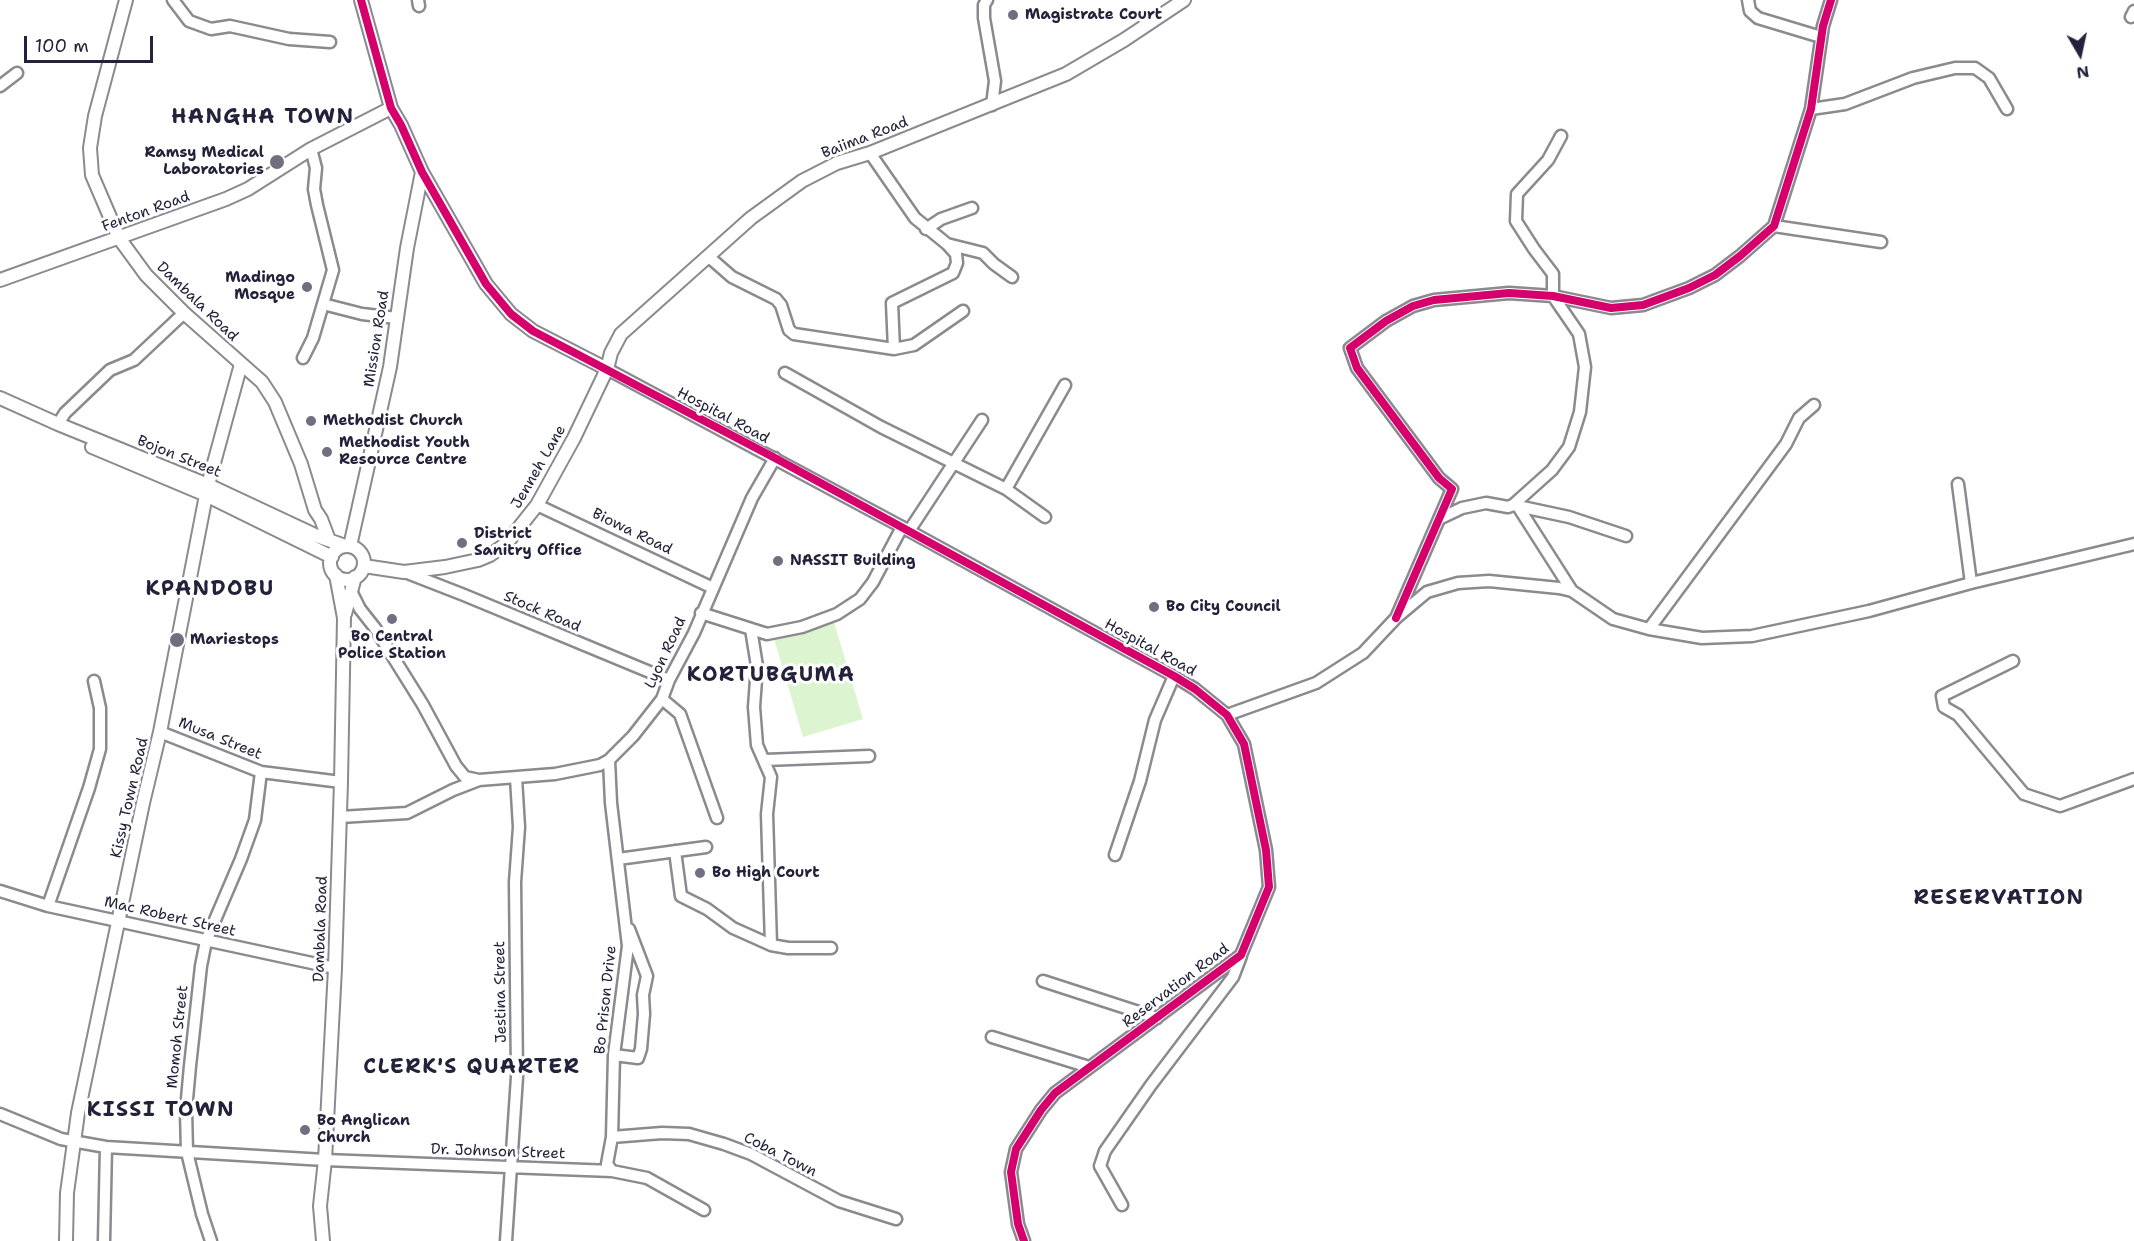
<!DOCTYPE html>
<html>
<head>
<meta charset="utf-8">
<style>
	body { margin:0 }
	#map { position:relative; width:2134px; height:1241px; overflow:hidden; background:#fff; font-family:"Shantell Sans",sans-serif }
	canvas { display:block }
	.north { position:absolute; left:2050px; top:24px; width:60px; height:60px; -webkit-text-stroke:4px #fff; paint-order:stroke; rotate:171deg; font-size:16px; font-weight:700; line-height:24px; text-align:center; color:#22223b }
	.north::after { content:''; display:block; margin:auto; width:21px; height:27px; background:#22223b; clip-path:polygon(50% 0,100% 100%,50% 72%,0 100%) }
	.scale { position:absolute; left:24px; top:36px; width:129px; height:27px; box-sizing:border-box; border:3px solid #22223b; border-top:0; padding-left:8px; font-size:18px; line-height:21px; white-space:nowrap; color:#22223b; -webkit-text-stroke:4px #fff; paint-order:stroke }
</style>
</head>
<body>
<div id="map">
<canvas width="2134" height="1241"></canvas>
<div class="north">N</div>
<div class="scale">100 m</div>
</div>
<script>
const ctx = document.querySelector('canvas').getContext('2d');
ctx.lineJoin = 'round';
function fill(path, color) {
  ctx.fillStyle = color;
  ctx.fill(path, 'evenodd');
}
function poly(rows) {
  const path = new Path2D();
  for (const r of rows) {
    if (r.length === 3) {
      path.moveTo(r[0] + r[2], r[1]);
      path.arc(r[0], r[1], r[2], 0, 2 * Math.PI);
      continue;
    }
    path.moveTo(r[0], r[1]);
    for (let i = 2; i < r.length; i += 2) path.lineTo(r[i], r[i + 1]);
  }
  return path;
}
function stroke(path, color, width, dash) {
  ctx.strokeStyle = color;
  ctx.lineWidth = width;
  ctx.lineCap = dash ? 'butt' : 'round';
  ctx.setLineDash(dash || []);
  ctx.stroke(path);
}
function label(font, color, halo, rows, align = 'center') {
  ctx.font = font + ' "Shantell Sans",sans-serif';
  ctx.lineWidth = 6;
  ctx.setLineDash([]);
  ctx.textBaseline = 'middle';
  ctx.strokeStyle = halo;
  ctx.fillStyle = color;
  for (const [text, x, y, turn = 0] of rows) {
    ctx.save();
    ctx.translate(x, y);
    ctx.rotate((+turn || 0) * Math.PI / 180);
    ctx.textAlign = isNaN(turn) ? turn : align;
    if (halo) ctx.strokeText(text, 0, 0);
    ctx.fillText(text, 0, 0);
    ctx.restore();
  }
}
fill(poly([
	[834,622,863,719,803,737,774,639]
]), '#dcf5d0');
const minor = poly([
	[173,0,189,21,211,29,230,26,289,39,330,42],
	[418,0,419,6],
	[987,0,984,5,984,18,995,81,992,105],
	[1748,0,1750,11,1758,18,1821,37],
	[2131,17,2134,11],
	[0,86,17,73],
	[1811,109,1845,104,1913,78,1955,68,1975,68,1989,78,2007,109],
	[870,153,915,218,947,244,956,254,957,263,953,273,892,303,894,349],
	[1774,226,1881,242],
	[926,229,941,219,972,208],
	[947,244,983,253,994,264,1012,277],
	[709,257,732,277,776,299,781,305,789,330,794,334,894,349,914,345,963,311],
	[323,304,362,314,397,318],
	[303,358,313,338,333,270,317,205,314,189,316,168,311,149],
	[607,369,902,527,1174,676,1195,689,1227,715,1244,744,1266,850,1269,887,1241,955,1055,1093,1041,1110,1016,1149,1011,1172,1018,1224,1024,1241],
	[785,373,881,427,1006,489,1045,517],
	[58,424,65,413,110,370,134,360,184,313],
	[1958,484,1971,583],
	[1006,489,1065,385],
	[537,505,713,588],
	[1513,505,1552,470,1569,447,1580,412,1585,367,1579,334,1553,296,1553,274,1534,249,1516,221,1517,194,1548,160,1561,136],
	[1519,508,1572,591],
	[1441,518,1462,508,1486,503,1508,507,1513,505,1569,517,1626,536],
	[909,531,982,420],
	[405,572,464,595,669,680],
	[352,593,360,609,375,628,423,705,456,766,465,777,479,780],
	[701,613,767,634,802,627,837,614,860,599,873,582,902,527],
	[1396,618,1452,489,1439,478,1357,368,1350,348,1386,321,1413,306,1434,300,1509,293,1553,296,1611,308,1643,305,1689,288,1715,275,1740,256,1774,226,1811,109,1823,26,1831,0],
	[751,629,757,666,754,707,757,745,771,777,767,814,771,945],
	[1649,629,1786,444,1799,418,1814,405],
	[2013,661,1942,696,1944,707,1958,715,2024,794,2060,806,2134,779],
	[662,699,680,714,717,818],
	[1227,715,1316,683,1363,653,1396,618,1427,592,1458,583,1489,581,1559,588,1572,591,1613,619,1649,629,1702,638,1752,636,1869,611,1971,583,2134,544],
	[160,732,261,772,341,782],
	[609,760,611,803,628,946,614,1055,612,1137,607,1164,612,1171],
	[765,760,869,756],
	[340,817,407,813,453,790,479,780,555,774,600,765,609,760,633,736,662,699,669,680,694,633,752,498,775,458],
	[675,851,681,896,707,909,733,928,771,945,788,948,831,948],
	[1115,855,1140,781,1155,720,1174,676],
	[618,859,706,847],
	[0,891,48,906,335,968],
	[48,906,89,788,100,749,100,708,94,681],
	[1043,981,1157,1018],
	[992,1037,1089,1067],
	[614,1055,638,1058,641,1049,644,1014,643,995,647,976,629,929],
	[0,1114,61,1139,106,1147,325,1160,612,1171,647,1178,704,1210],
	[612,1137,662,1133,689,1134,724,1144,751,1154,839,1201,896,1219],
	[1122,1205,1100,1166,1105,1151,1151,1085,1233,977,1241,956],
	[104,1241,106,1147],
	[211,1241,202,1214,187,1152,186,1110,190,1066,201,966,206,941,241,859,255,820,261,772],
	[506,1241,517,1077,515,882,519,827,516,778]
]);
const tertiary = poly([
	[126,0,95,116,90,148,92,175,119,238,146,275,184,313,262,382,275,402,301,464,315,510,321,519,329,540],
	[361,0,391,108,401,125,422,172,486,284,511,314,533,331,607,369],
	[0,280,226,199,248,189,311,149,391,108],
	[0,398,58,424,208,485,317,536,345,546],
	[92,447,206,495,332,557],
	[350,546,390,367,407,248,422,172],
	[347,563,17],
	[364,566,404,572,445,567,478,560,490,555,506,544,537,505,574,438,607,369,611,353,621,334,751,218,802,181,837,163,870,153,1066,74,1124,40,1184,0],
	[345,614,355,577],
	[66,1241,67,1193,78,1113,143,803,160,732,208,485,241,364],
	[323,1241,320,1206,325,1160,335,968,341,782,344,618,336,575]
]);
stroke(minor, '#8a8a8f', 15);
stroke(tertiary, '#8a8a8f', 16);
stroke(minor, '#fff', 10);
stroke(tertiary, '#fff', 12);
stroke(poly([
	[361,0,391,108,401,125,422,172,486,284,511,314,533,331,775,458,1174,676,1195,689,1227,715,1244,744,1266,850,1269,887,1241,955,1055,1093,1041,1110,1016,1149,1011,1172,1018,1224,1024,1241],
	[1396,618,1452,489,1439,478,1357,368,1350,348,1386,321,1413,306,1434,300,1509,293,1553,296,1611,308,1643,305,1689,288,1715,275,1740,256,1774,226,1811,109,1823,26,1831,0]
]), '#d6006c', 8);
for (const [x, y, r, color] of [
	[1013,15,6,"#6f6f80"],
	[277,162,8,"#6f6f80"],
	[307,287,6,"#6f6f80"],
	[311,421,6,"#6f6f80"],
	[327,452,6,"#6f6f80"],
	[462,543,6,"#6f6f80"],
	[778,561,6,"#6f6f80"],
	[1154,607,6,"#6f6f80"],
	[392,619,6,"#6f6f80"],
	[177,640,8,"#6f6f80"],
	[700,873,6,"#6f6f80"],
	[305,1130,6,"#6f6f80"]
]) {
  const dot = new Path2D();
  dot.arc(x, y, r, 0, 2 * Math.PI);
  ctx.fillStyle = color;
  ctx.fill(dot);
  stroke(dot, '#fff', 2);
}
label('bold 15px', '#22223b', '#fff', [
	["Magistrate Court",1025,15],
	["Ramsy Medical",264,153,"right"],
	["Laboratories",264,170,"right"],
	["Madingo",295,278,"right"],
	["Mosque",295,295,"right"],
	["Methodist Church",323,421],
	["Methodist Youth",339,443],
	["Resource Centre",339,460],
	["District",474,534],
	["Sanitry Office",474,551],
	["NASSIT Building",790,561],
	["Bo City Council",1166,607],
	["Bo Central",392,637,"center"],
	["Police Station",392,654,"center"],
	["Mariestops",190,640],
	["Bo High Court",712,873],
	["Bo Anglican",317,1121],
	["Church",317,1138]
], 'left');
label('15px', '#22223b', '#fff', [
	["Baiima Road",865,138,-21],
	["Fenton Road",146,212,-20],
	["Dambala Road",197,302,44],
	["Mission Road",377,339,-81],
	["Hospital Road",723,416,28],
	["Bojon Street",179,457,22],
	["Jenneh Lane",539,467,-60],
	["Biowa Road",632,532,26],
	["Stock Road",542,612,23],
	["Hospital Road",1150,648,29],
	["Lyon Road",666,653,-65],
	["Musa Street",220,739,22],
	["Kissy Town Road",130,798,-77],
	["Mac Robert Street",170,917,13],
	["Dambala Road",321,929,-88],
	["Reservation Road",1176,986,-37],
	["Jestina Street",501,992,-91],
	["Bo Prison Drive",606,1000,-84],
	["Momoh Street",178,1037,-84],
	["Dr. Johnson Street",498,1152,2],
	["Coba Town",780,1155,27]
]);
ctx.letterSpacing = '1.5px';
label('bold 21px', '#22223b', '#fff', [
	["HANGHA TOWN",263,118],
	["KPANDOBU",210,590],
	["KORTUBGUMA",771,676],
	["RESERVATION",1999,899],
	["CLERK'S QUARTER",472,1068],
	["KISSI TOWN",161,1111]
]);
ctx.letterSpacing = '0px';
</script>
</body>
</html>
